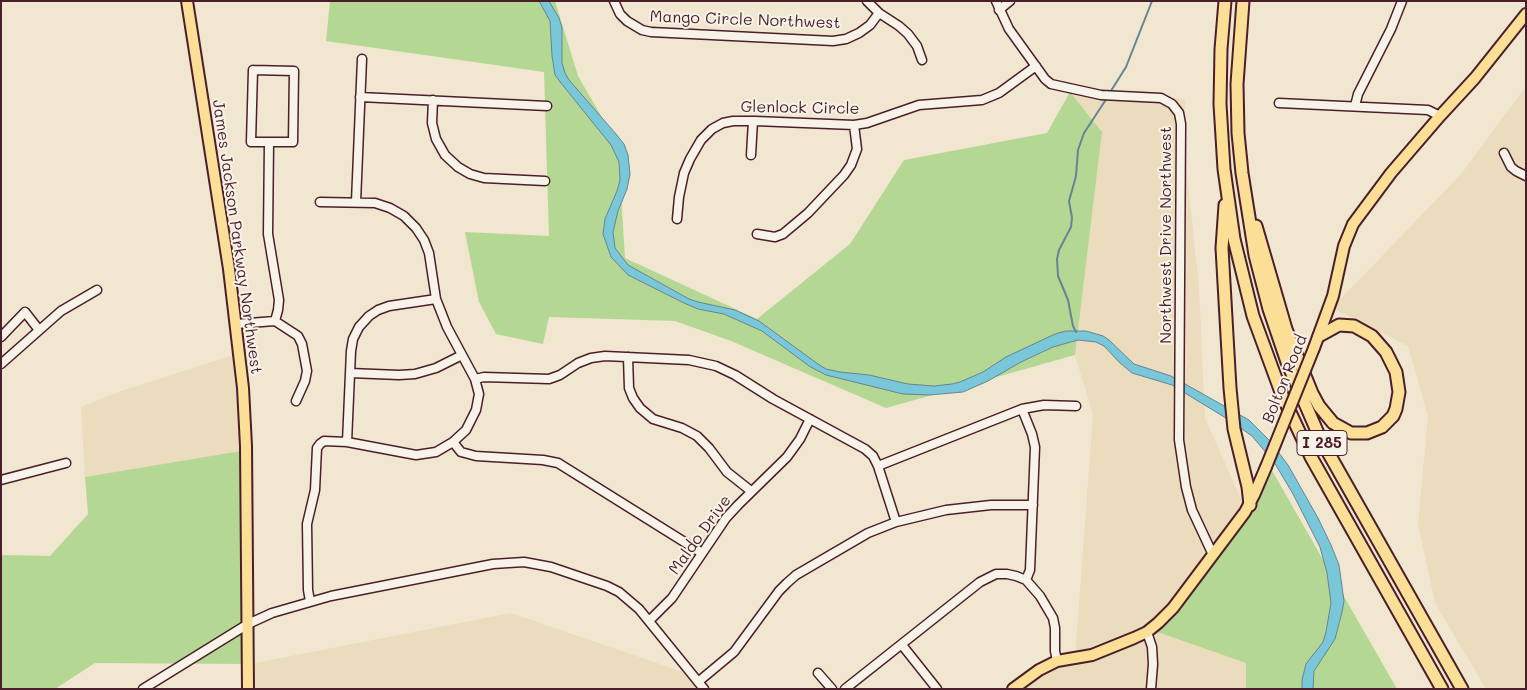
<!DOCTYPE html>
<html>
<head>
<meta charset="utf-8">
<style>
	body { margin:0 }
	#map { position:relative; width:1527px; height:690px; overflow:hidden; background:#f1e6cf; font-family:Mali,sans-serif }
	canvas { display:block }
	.frame { position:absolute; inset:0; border:2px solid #4a1f2b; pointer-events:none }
</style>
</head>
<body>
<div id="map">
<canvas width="1527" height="690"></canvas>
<div class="frame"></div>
</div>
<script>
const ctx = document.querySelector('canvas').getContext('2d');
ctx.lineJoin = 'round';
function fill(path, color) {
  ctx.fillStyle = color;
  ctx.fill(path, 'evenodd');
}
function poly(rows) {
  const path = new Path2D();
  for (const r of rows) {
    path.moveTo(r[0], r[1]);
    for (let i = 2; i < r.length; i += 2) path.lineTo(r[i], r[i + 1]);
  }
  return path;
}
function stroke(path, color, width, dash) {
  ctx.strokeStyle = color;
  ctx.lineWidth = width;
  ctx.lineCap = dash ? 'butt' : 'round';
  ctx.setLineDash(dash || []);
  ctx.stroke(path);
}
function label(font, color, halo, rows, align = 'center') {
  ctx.font = font + ' Mali,sans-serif';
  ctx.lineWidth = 4;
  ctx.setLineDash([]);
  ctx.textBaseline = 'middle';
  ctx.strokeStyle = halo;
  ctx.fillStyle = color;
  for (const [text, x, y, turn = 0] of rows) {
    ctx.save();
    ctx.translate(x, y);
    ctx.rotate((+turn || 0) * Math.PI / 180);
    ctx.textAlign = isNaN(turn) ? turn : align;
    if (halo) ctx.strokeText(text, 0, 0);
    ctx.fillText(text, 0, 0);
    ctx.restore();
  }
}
fill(poly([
	[1526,86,1526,689,1486,689,1435,603,1418,524,1428,416,1408,346,1332,308,1462,173],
	[1070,92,1185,99,1184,145,1199,287,1205,418,1248,515,1246,689,1016,689,1075,657,1093,415,1075,355,1102,132],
	[243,352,247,450,85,477,81,407,124,390],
	[511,613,683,672,697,689,250,689,250,664]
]), '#ecdcbe');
fill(poly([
	[330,1,555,1,578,76,618,145,625,258,757,319,850,244,904,160,1047,133,1070,92,1102,132,1075,355,886,408,731,341,675,321,549,317,543,344,496,334,479,302,465,232,549,236,544,72,326,41],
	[247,450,250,664,95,663,55,689,1,689,1,555,50,556,88,514,85,477],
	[1266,460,1397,689,1246,689,1246,663,1146,628,1207,563,1248,515]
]), '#b4d893');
const water = poly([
	[539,1,549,1,559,18,562,28,562,63,565,73,569,80,616,134,624,144,628,155,630,174,627,189,618,211,613,232,615,248,628,265,689,299,698,302,735,310,759,321,818,364,826,369,840,372,869,375,908,384,934,386,952,384,960,382,983,372,1006,357,1055,334,1066,331,1086,331,1103,336,1109,340,1134,364,1171,376,1249,420,1270,441,1288,465,1318,518,1331,545,1339,565,1344,601,1342,612,1335,639,1314,671,1313,689,1302,689,1302,680,1306,664,1323,642,1326,632,1331,603,1327,573,1320,547,1293,494,1274,462,1252,436,1229,420,1172,385,1132,373,1119,362,1104,346,1096,342,1078,340,1053,347,1021,362,988,381,963,392,929,395,903,394,826,375,809,366,762,331,724,314,698,309,684,303,628,275,611,257,603,234,605,219,617,191,620,180,619,162,611,145,561,83,555,75,552,56,550,21,539,1]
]);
fill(water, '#79c7d8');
stroke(water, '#668493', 1);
stroke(poly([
	[1109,94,1126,67,1152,1],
	[1076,332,1073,326,1068,300,1058,276,1057,259,1059,250,1071,227,1072,218,1069,201,1076,176,1078,150,1084,133,1107,98]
]), '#668493', 2);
const minor = poly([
	[614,1,620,14,627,21,642,30,651,32,833,41,846,39,859,33,870,25,879,13],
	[867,1,879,13,899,26,908,34,917,46,922,60],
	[996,1,1009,29,1045,79,1051,84,1101,95,1161,98,1172,104,1179,113,1181,124,1179,440,1186,487,1192,510,1213,555],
	[999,10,1010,1],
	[253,70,294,71,293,142,251,142,253,70],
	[360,97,547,106],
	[433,100,432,123,436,139,445,155,458,167,470,174,484,178,545,181],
	[1279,103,1428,110,1440,116],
	[1355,106,1358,94,1391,29,1402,1],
	[269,142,268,234,279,300,278,310,275,321],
	[1504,153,1511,167,1516,171,1526,176],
	[751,155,753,121],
	[356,202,362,59],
	[677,219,679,197,684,173,690,159,701,140,712,129,723,123,733,121,755,121,854,125,867,123,919,105,982,100,999,93,1036,66],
	[757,234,775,237,783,234,808,213,844,175,851,165,857,149,854,125],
	[236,324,275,321,298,336,302,344,307,371,305,381,296,401],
	[1,337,25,312,39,330],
	[628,357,629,388,633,398,640,408,653,419,682,428,697,436,709,448,727,472,751,491],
	[1,364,61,311,97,290],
	[350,373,399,375,415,374,436,368,462,355],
	[475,379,484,377,549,379,560,375,578,363,591,358,605,356,689,360,716,366,735,375,773,399,865,449,873,456,878,466,896,522],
	[1022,409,1032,434,1035,447,1030,570,1026,580],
	[347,442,351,351,353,339,359,327,369,316,378,310,389,306,436,299],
	[453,442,461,452,476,456,543,460,558,463,702,553],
	[878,466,1022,409,1044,405,1076,406],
	[1,480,66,463],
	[310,601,308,590,307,524,315,490,317,448,320,444,324,441,347,442,416,455,436,452,453,442,466,430,476,410,479,394,475,379,447,327,436,299,429,253,424,240,416,228,404,216,390,208,375,203,320,202],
	[649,621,672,598,726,518,738,505,787,457,800,439,810,419],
	[1147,632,1152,647,1153,664,1151,689],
	[902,645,937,689],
	[818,673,832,689],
	[698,682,734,652,779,591,787,583,796,575,868,533,896,522,946,510,991,505,1033,505],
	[143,689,248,624,272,613,331,596,493,564,524,562,551,567,607,586,619,592,639,609,704,689],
	[845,689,980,582,996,574,1007,574,1016,576,1026,580,1040,596,1053,618,1055,628,1055,651,1057,661]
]);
const major = poly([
	[187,1,229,269,243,388,246,446,248,689],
	[1314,348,1333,296,1344,246,1353,224,1391,173,1440,116,1475,78,1526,14],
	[1013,689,1039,670,1057,661,1092,655,1134,638,1147,632,1158,623,1173,608,1245,512,1254,495,1266,467]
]);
const highway = poly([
	[1225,1,1221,49,1220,104,1224,169,1234,239,1253,316,1282,395,1311,457,1442,689],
	[1243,1,1237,84,1238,133,1242,173,1255,255,1269,309,1287,362,1320,438,1462,689],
	[1225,205,1222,248,1230,388,1234,429,1248,487,1250,505],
	[1256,226,1286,329,1312,393,1319,406,1333,423,1351,433,1367,433,1382,427,1393,416,1396,409,1399,392,1396,372,1386,352,1372,336,1354,326,1339,325,1319,336]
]);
stroke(minor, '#4a1f2b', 11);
stroke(major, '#4a1f2b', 14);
stroke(highway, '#4a1f2b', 15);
stroke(minor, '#f7f3e8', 8);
stroke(major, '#fbdf96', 10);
stroke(highway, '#fbdf96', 11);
const majorBridge = poly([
	[1266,467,1314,348]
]);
stroke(majorBridge, '#4a1f2b', 14, []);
stroke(majorBridge, '#fbdf96', 10);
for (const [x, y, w] of [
	[1322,443,50]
]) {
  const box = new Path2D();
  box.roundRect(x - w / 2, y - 12.5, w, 25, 4);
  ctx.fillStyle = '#f7f3e8';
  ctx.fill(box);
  stroke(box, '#4a1f2b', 1);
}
label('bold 15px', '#4a1f2b', null, [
	["I 285",1322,443]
]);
label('16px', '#4a1f2b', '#f7f3e8', [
	["Mango Circle Northwest",745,20,2],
	["Glenlock Circle",800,108,1],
	["Northwest Drive Northwest",1166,235,-90],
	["James Jackson Parkway Northwest",237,237,82],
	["Bolton Road",1285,379,-68],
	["Maldo Drive",700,535,-54]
]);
</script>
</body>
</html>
